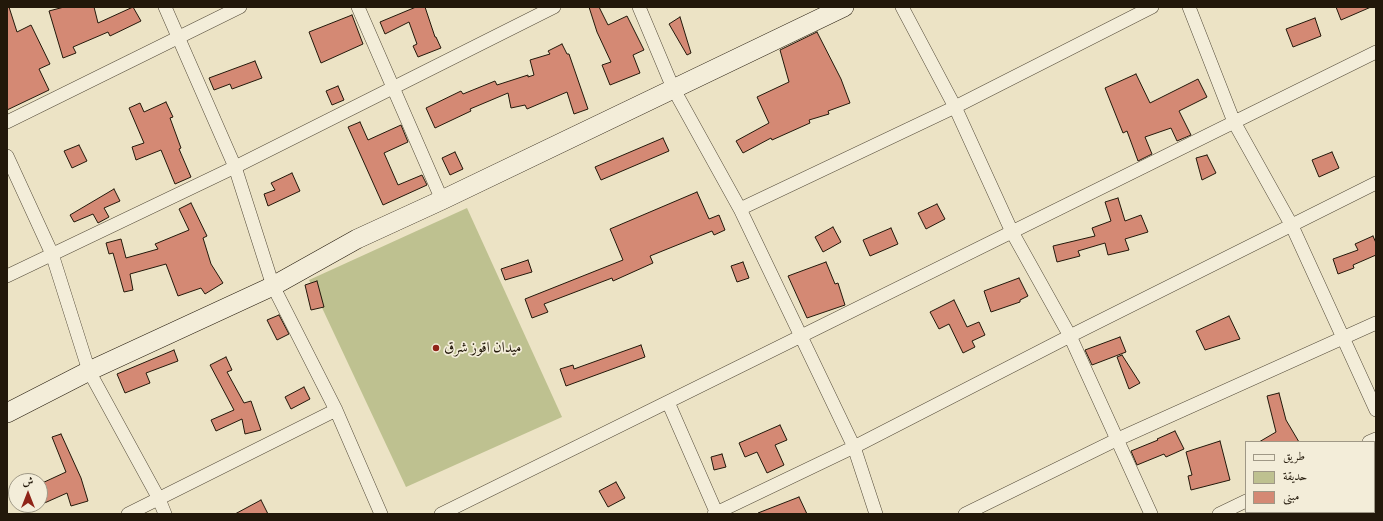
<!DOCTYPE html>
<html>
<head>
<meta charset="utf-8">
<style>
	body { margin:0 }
	#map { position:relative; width:1383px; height:521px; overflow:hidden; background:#ece3c5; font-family:"IM FELL French Canon",Amiri,serif }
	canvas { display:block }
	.frame { position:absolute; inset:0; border:8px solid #22180a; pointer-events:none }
	.legend { position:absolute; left:1245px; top:441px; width:130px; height:72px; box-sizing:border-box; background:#f3edd9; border:1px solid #9f9886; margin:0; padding:5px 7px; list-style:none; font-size:12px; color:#22180a }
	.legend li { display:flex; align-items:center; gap:8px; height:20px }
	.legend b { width:20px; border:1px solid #9f9886 }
	.north { position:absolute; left:8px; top:473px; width:40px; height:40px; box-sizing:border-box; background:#f3edd9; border:1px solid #9f9886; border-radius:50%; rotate:0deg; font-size:11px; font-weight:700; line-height:16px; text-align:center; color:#22180a }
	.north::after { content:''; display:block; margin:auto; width:14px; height:18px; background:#8f2418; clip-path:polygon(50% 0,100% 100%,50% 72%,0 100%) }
</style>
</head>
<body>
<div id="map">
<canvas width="1383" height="521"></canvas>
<div class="frame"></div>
<ul class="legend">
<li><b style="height:5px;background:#f3edd9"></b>طريق</li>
<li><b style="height:11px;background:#bec190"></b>حديقة</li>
<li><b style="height:11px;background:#d48974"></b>مبنى</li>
</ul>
<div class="north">ش</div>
</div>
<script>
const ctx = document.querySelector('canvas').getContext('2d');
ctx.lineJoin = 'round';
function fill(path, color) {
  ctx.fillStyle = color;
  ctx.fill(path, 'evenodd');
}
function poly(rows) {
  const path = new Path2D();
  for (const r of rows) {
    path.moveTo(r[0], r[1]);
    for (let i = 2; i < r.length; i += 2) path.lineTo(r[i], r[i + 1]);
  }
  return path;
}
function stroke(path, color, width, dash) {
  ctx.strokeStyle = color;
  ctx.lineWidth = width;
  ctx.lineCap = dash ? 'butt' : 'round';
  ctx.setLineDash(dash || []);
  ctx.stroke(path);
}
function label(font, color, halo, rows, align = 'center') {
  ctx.font = font + ' "IM FELL French Canon",Amiri,serif';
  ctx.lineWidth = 3.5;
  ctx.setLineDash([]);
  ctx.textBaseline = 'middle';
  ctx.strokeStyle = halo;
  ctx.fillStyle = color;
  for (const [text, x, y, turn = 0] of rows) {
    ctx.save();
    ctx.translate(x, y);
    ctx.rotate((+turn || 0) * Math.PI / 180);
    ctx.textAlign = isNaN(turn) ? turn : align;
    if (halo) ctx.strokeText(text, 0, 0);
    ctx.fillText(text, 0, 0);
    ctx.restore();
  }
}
fill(poly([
	[467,208,562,417,406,487,309,280]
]), '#bec190');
const building = poly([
	[9,7,17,32,31,25,50,64,39,69,49,90,7,110,7,8,9,7],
	[64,7,94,7,98,23,133,7,141,21,110,36,108,32,73,47,76,53,63,58,49,11,64,7],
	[416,7,425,7,435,37,436,37,441,48,418,57,413,46,417,44,409,22,385,34,380,22,416,7],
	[589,7,599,7,608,25,627,16,644,50,633,55,640,73,610,85,602,65,611,62,597,32,589,7],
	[1336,7,1371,7,1341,20,1336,7],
	[352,15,363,44,321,63,309,32,352,15],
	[680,17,691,53,687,55,669,24,680,17],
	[1315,18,1321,36,1293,47,1286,29,1315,18],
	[817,32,841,79,850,103,828,111,829,114,809,120,810,123,772,140,771,138,743,153,736,141,769,123,757,97,789,82,780,50,817,32],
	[562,44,567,54,569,54,588,109,574,114,567,92,527,109,525,105,511,108,508,93,470,109,471,111,435,128,426,108,461,91,463,94,495,81,497,85,528,75,528,77,534,75,530,60,550,54,548,51,562,44],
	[255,61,262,78,232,89,230,84,214,90,209,78,255,61],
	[1136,74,1150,103,1198,79,1207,97,1179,111,1191,135,1177,141,1171,128,1145,137,1152,154,1138,161,1127,131,1123,133,1105,88,1136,74],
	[338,86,344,100,332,105,326,91,338,86],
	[166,102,173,117,170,118,181,148,179,149,191,177,175,184,161,150,136,160,132,147,144,143,129,108,140,103,144,112,166,102],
	[360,122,368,140,401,125,408,142,384,153,398,185,422,175,427,185,383,205,348,127,360,122],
	[663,138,669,151,601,180,595,167,663,138],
	[79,145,87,161,72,168,64,151,79,145],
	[455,152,463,169,450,175,442,158,455,152],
	[1332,152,1339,168,1319,177,1312,160,1332,152],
	[1207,155,1216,173,1202,180,1196,158,1207,155],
	[292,173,300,191,268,206,264,194,275,190,271,183,292,173],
	[114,189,120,201,104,208,109,217,98,223,93,214,74,222,70,215,114,189],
	[697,192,709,219,719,215,725,230,714,235,712,231,650,256,653,263,613,281,612,278,544,304,548,312,532,318,525,299,623,260,610,229,697,192],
	[1118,198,1125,221,1141,215,1148,232,1125,239,1129,250,1108,255,1105,243,1078,251,1080,256,1057,262,1053,246,1095,236,1092,228,1111,221,1105,202,1118,198],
	[191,203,207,236,203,238,211,264,223,283,205,294,201,288,178,296,166,264,130,274,133,290,124,292,113,253,109,254,106,243,121,239,126,258,158,249,155,244,189,230,179,209,191,203],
	[937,204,945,219,926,229,918,213,937,204],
	[833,227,841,242,823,252,815,237,833,227],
	[891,228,898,244,870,256,863,240,891,228],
	[1373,236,1376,243,1376,255,1353,265,1354,268,1338,274,1333,259,1358,250,1355,244,1373,236],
	[528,260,532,272,505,280,501,269,528,260],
	[743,262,749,278,737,282,731,266,743,262],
	[826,262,835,284,838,283,845,305,807,318,788,276,826,262],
	[1019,278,1028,296,1020,300,1020,302,991,312,984,291,1019,278],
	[317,281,324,307,311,310,305,285,317,281],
	[954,300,967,327,979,322,985,335,972,341,975,347,963,353,949,324,939,329,930,312,954,300],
	[279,315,289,334,277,340,267,320,279,315],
	[1229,316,1240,339,1205,350,1196,331,1229,316],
	[1120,337,1126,352,1092,365,1085,350,1120,337],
	[641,345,645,357,566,386,560,369,573,365,574,369,641,345],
	[174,350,178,361,146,373,150,383,125,393,117,374,174,350],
	[1122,355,1140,383,1129,389,1117,357,1122,355],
	[226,357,232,370,227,372,244,403,251,401,261,430,245,434,242,419,216,431,211,420,234,410,210,365,226,357],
	[304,387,310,399,291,409,285,397,304,387],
	[1279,393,1286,420,1299,442,1259,442,1276,432,1267,396,1279,393],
	[780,425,787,440,775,445,784,465,767,473,757,452,745,457,739,443,780,425],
	[1175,431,1184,449,1166,457,1164,454,1137,465,1131,451,1158,440,1157,439,1175,431],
	[61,434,81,478,88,501,71,506,67,493,40,505,40,484,66,472,52,437,61,434],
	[1220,441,1230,480,1191,490,1188,476,1192,475,1186,452,1220,441],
	[722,454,726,467,714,470,711,457,722,454],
	[616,482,625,498,608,507,599,491,616,482],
	[799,497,807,514,758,514,758,513,799,497],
	[261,500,268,514,235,514,261,500]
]);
fill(building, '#d48974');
stroke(building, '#22180a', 1);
const street = poly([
	[165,7,235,167,273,286,336,410,381,514],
	[358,7,442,200],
	[639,7,673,88,740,209,854,447,876,514],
	[902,7,955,107,1012,232,1070,336,1151,514],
	[1189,7,1234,122,1292,226,1376,410],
	[7,122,240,7],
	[7,156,52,254,89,371,159,499,165,514],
	[740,209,955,107,1152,7],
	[7,276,235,167,554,7],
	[668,402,717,514],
	[1369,442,1376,439],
	[128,514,336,410],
	[441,514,1376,52],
	[714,514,854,447,1070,336,1376,183],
	[965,514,1116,440,1376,323],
	[1219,514,1246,501]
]);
const secondary = poly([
	[7,413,89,371,273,286,357,239,442,200,844,7]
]);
stroke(street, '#544b39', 14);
stroke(secondary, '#22180a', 20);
stroke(street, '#f3edd9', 13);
stroke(secondary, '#f3edd9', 19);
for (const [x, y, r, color] of [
	[436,348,4,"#8f2418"]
]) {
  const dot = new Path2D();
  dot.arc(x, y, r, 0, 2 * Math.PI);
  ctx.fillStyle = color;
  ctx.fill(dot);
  stroke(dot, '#f3edd9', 1.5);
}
label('15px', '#22180a', '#f3edd9', [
	["ميدان اقوز شرق",444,348]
], 'left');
</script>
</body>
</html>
